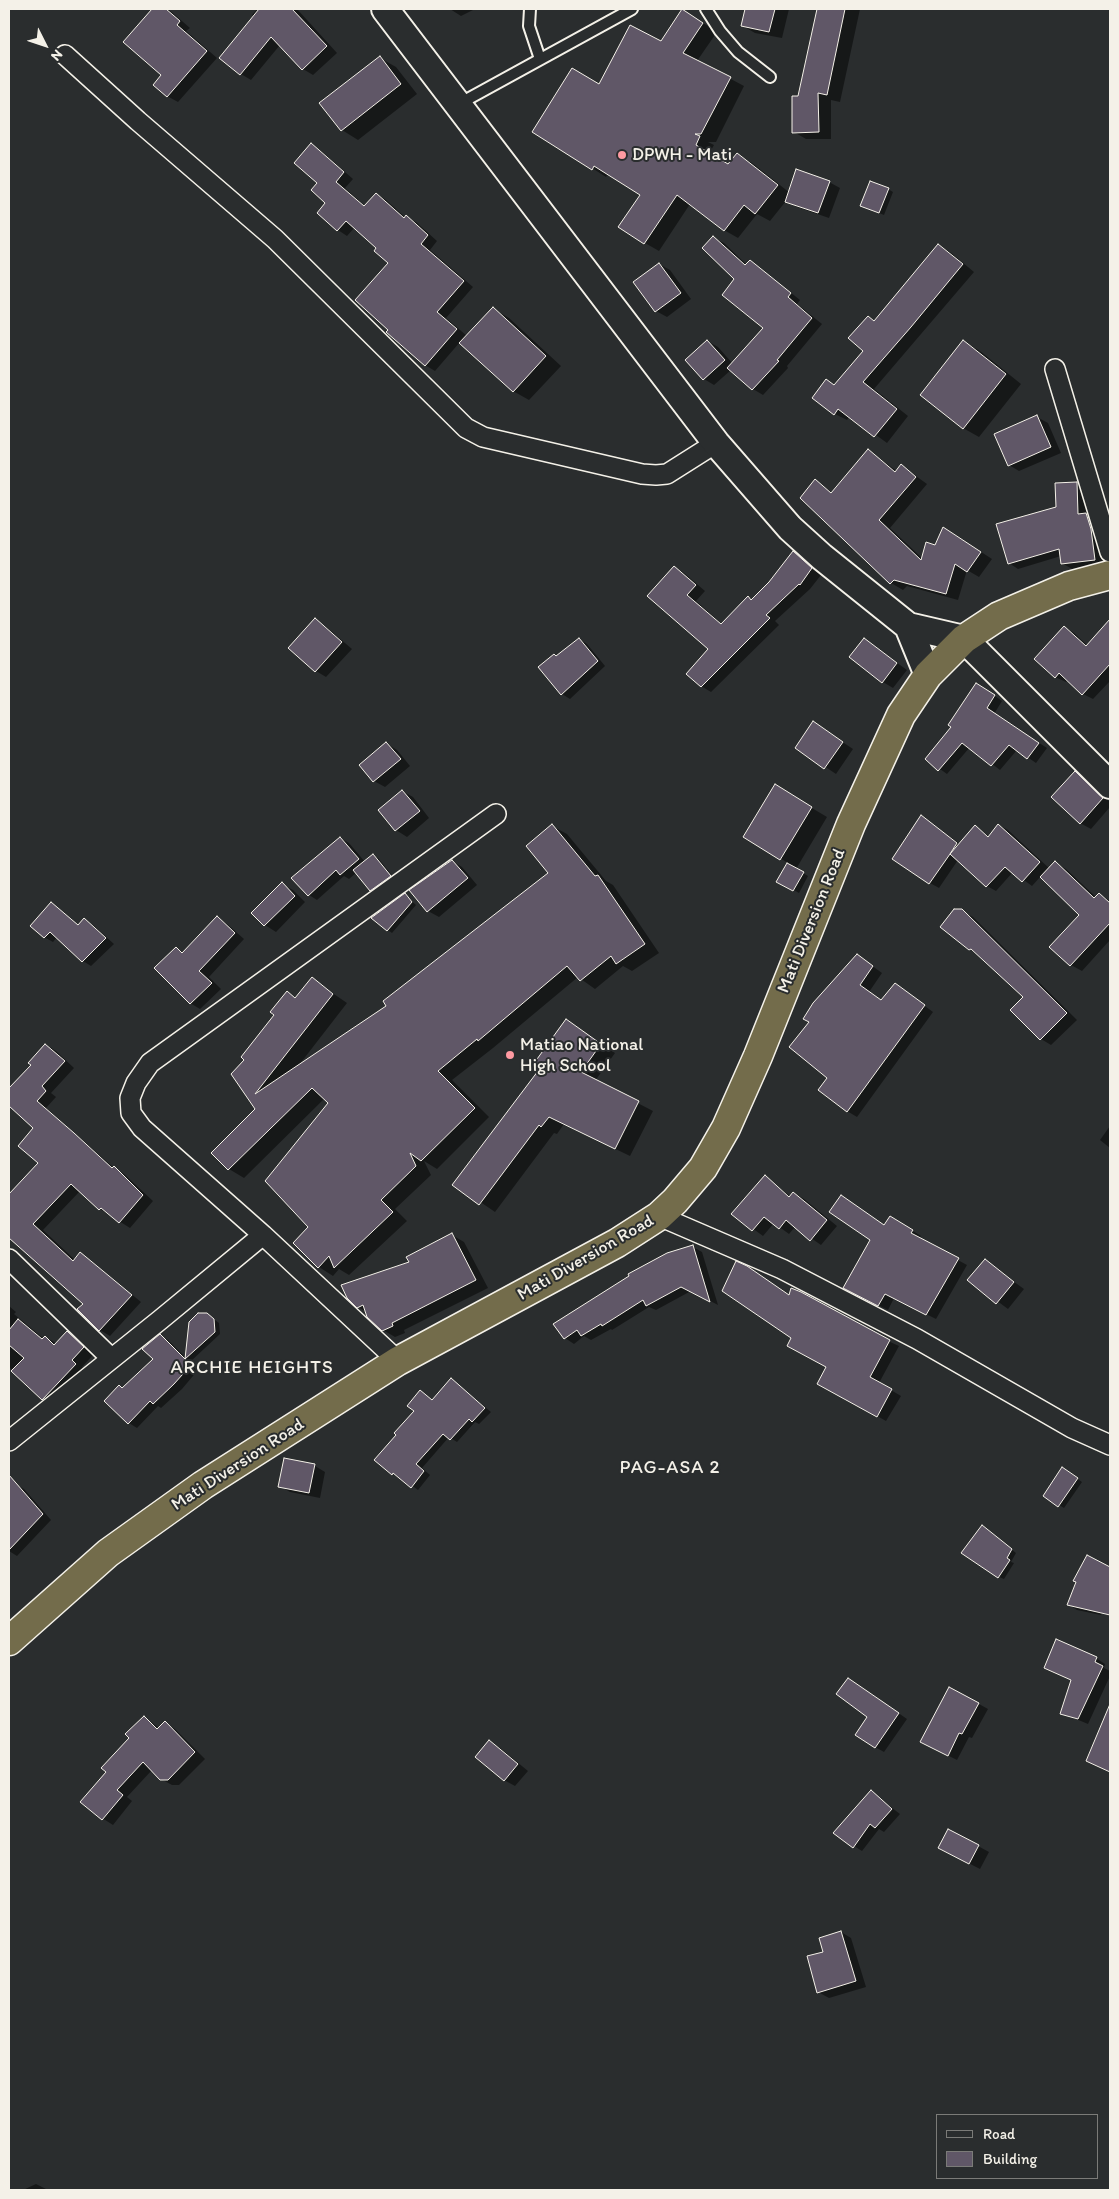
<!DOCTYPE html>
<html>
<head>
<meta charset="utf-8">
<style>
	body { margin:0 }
	#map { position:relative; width:1119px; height:2199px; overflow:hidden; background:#2a2d2e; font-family:Itim,sans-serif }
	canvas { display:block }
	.frame { position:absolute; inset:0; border:10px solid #f4f1e8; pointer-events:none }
	.legend { position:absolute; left:936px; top:2114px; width:162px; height:65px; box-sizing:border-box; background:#2a2d2e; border:1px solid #7b7b78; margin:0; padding:6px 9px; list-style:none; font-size:15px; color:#f4f1e8 }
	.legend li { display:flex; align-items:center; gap:10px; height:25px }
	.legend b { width:25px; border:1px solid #7b7b78 }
	.north { position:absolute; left:20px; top:20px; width:50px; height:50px; -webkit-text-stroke:4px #2a2d2e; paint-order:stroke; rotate:131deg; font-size:14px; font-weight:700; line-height:20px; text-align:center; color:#f4f1e8 }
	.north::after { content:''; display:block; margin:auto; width:18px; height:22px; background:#f4f1e8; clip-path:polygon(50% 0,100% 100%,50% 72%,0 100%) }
</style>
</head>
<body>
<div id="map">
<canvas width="1119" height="2199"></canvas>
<div class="frame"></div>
<ul class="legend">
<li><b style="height:6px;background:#2a2d2e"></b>Road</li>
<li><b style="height:14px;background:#605767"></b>Building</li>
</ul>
<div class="north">N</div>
</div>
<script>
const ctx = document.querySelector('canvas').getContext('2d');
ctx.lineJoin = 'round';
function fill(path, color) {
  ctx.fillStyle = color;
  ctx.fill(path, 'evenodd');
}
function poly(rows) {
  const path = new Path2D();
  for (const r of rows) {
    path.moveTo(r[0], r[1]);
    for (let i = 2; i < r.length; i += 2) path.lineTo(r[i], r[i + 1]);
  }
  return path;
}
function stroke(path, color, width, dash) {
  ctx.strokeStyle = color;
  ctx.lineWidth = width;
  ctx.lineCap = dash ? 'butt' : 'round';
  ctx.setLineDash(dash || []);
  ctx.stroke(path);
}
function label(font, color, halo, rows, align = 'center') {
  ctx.font = font + ' Itim,sans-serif';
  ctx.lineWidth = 4;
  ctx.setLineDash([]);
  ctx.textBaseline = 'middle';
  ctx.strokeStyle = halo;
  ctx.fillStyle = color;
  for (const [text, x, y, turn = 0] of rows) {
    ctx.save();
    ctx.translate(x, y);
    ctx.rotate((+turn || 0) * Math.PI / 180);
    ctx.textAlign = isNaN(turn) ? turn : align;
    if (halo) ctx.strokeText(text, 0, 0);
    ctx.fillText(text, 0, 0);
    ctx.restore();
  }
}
fill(poly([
	[153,9,168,9,190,28,186,31,217,58,178,102,167,96,163,75,125,42],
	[257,9,297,9,337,53,313,75,303,69,280,45,251,80,241,74,254,17,252,15],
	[450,9,475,9,461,16],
	[746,9,789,9,782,38,755,33,743,26],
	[818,9,860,9,840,102,831,100,831,139,806,139,794,132,799,98],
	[697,19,717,32,697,61,744,86,716,142,708,142,714,145,709,154,729,166,738,155,752,163,790,193,829,182,840,188,829,218,797,207,786,201,770,221,757,214,738,238,724,230,690,204,659,251,645,243,642,195,608,174,606,177,592,168,600,86],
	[380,58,396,67,417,94,358,140,342,130],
	[311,145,321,151,353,179,345,188,365,206,377,194,386,200,406,218,416,222,437,241,430,250,473,287,446,318,467,336,493,309,509,318,561,366,529,400,513,391,460,342,435,371,425,365,389,330,389,263,378,248,355,227,347,236,338,230,319,213,327,203,319,183],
	[888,189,893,192,884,215,862,206],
	[713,238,724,243,747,265,750,262,760,268,800,300,797,304,822,324,787,366,788,368,763,395,753,389,731,370,714,385,704,379,707,341,718,347,733,364,765,328],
	[938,245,950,252,974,272,874,389,908,416,887,443,850,416,847,420,835,414,835,386,865,351,868,317,876,322],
	[659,264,670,270,691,299,667,317,656,311,635,282],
	[964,342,980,351,1021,384,979,437,963,428],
	[1037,417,1048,423,1061,453,1019,471,1009,465],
	[868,451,897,471,902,466,927,484,890,528,923,559,936,546,955,535,992,559,979,577,967,570,958,600,907,586,903,590,891,583,801,498,815,481,833,493],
	[1077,484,1086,489,1087,515,1096,520,1101,535,1104,565,1072,569,1062,563,1061,556,1018,569,1009,563],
	[793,552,803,558,821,575,810,589,775,621,779,625,711,692,701,686,709,649,674,567,684,573,705,591,696,601,722,624,748,598,752,601,770,583],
	[315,620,325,626,352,649,326,677,316,671,290,648],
	[1110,620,1110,681,1093,699,1083,694,1068,680,1066,682,1055,677,1064,627,1074,633,1088,646],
	[579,639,587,644,605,666,570,699,562,694,540,667,557,657],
	[864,639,907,670,893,688,883,682],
	[985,689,1002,701,994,714,1047,748,1036,763,1017,750,1000,770,970,747,947,774,926,759],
	[814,723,853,749,836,774,797,748],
	[386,743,397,750,410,766,385,787,374,781,361,765],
	[1075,773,1086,779,1110,802,1110,807,1091,829,1080,823],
	[775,786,827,817,796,869,808,876,799,893,778,881,788,863,745,837],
	[402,791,413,797,429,818,407,837,396,830,380,810],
	[921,816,960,844,975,827,990,837,999,825,1008,830,1050,869,1056,863,1066,869,1097,898,1100,894,1110,901,1110,940,1082,971,1071,965,1081,915,1041,876,1032,886,1013,872,996,891,987,886,958,860,939,888,930,883],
	[552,826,567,834,606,881,613,885,659,953,632,971,623,966,595,989,578,977,493,1048,452,1080,489,1117,437,1169,424,1161,431,1175,395,1209,407,1221,349,1275,339,1269,333,1276,319,1267,310,1227,330,1103,325,1098,244,1178,229,1169,213,1153,257,1110,246,1060,287,993,297,998,312,979,347,1003,299,1065,388,1006,550,873],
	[340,838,349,843,365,862,373,855,378,858,395,879,376,893,371,890,356,873,349,879,344,876,317,900,309,895],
	[452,861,462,867,477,885,439,917,428,911],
	[282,884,293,890,305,902,276,932,265,925,253,913],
	[405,895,416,905,392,933,388,930],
	[51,904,79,926,84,920,93,925,114,944,91,966,83,961,57,937,53,942,44,937],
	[962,911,973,917,1077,1020,1051,1045,1041,1039,1025,997,979,954,970,949],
	[217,918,227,924,244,939,209,977,221,989,200,1009,190,1003,176,948,184,953],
	[857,955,882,973,869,992,882,1001,895,984,933,1012,857,1117,847,1111,829,1078],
	[567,1021,615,1053,595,1081,653,1111,630,1156,564,1124,557,1134,554,1133,495,1212,454,1184,539,1070],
	[46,1045,56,1051,74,1068,51,1093,56,1097,46,1108,114,1168,124,1174,153,1201,130,1228,100,1209,80,1191,43,1230,75,1260,80,1254,90,1260,141,1302,110,1336,100,1330,79,1309,84,1303,9,1232,9,1195,40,1163,34,1128,9,1105,9,1090,32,1065],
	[1110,1126,1110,1148,1100,1140],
	[765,1177,791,1197,794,1193,804,1199,837,1226,821,1245,795,1227,789,1234,774,1223,763,1236,733,1214],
	[890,1217,921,1236,919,1239,967,1265,936,1319,894,1298,888,1310,853,1292,871,1240],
	[452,1235,464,1242,488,1288,404,1330,405,1333,395,1337,383,1330,367,1312,358,1307,411,1263],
	[693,1247,702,1252,718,1305,691,1291,656,1310,649,1307,612,1330,611,1329,591,1340,584,1336,574,1344,565,1338],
	[985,1261,1024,1289,1008,1309,969,1280],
	[790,1296,899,1346,879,1383,901,1396,886,1421,819,1383,827,1367,793,1338],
	[9,1306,16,1312,14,1314,44,1339,45,1337,56,1343,68,1333,78,1339,94,1354,82,1367,86,1371,53,1405,43,1399,9,1367],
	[207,1314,219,1323,220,1334,190,1362,198,1370,182,1389,161,1408,158,1406,137,1428,129,1423,106,1401,123,1389,155,1359,160,1336,168,1340,186,1358,190,1323,195,1316],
	[451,1379,491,1412,479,1424,475,1422,457,1442,449,1437,422,1468,430,1475,418,1490,399,1476,392,1474,397,1434,415,1411,420,1391,433,1400],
	[315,1466,325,1472,320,1498,290,1492,280,1486],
	[1068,1472,1082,1482,1064,1508,1044,1496],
	[15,1484,24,1489,51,1520,17,1556,9,1551,9,1489],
	[987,1529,1016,1553,1011,1562,1014,1563,1004,1579,999,1577],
	[1088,1557,1110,1569,1110,1599,1101,1615,1077,1610,1068,1604],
	[1096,1658,1105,1664,1104,1668,1110,1671,1110,1676,1088,1724,1062,1713,1072,1680,1046,1668],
	[858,1685,907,1719,884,1752,875,1747,869,1716],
	[979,1704,988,1709,972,1738,969,1737,957,1760,931,1747],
	[144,1717,159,1728,165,1723,175,1729,205,1759,179,1785,172,1785,161,1779,152,1770,127,1797,132,1801,113,1825,102,1818,107,1772],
	[490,1742,500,1748,528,1771,515,1786,504,1780],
	[871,1792,900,1814,884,1832,879,1829,862,1851,854,1846],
	[978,1846,989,1852,980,1869,951,1854],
	[841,1932,851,1938,866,1987,829,1998,818,1992,824,1952],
	[36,2184,48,2190,23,2190]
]), '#0007');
const building = poly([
	[152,9,166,9,180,21,177,25,207,51,167,97,153,85,161,75,123,42,152,9],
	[259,9,292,9,327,46,302,70,271,37,240,75,219,58,259,9],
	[682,9,703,23,683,53,731,77,701,134,695,134,700,136,696,145,728,164,737,153,778,185,755,214,744,205,724,231,677,195,644,244,618,227,640,195,594,166,592,170,532,132,572,68,599,84,630,25,661,41,682,9],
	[745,9,775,9,769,32,741,26,745,9],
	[817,9,845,9,827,95,818,93,819,132,792,133,792,96,798,96,817,9],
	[380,56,401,84,341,131,319,103,380,56],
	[311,143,344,172,336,182,364,206,376,193,404,218,406,215,428,235,421,244,464,281,437,312,457,329,425,366,386,332,388,330,355,300,388,263,374,251,376,248,346,221,337,231,317,213,325,203,311,190,317,183,294,163,311,143],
	[796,169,830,181,818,213,785,202,796,169],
	[870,181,889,188,879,213,860,206,870,181],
	[713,236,745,265,750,260,791,293,788,297,812,318,777,360,779,361,752,390,727,368,763,328,722,295,734,279,702,248,713,236],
	[938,244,963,264,911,327,863,382,897,409,874,437,838,409,834,415,812,398,826,379,834,385,863,351,848,338,868,316,874,321,938,244],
	[659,263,681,293,655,312,633,282,659,263],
	[493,307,546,356,513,392,459,343,493,307],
	[707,340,725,360,703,380,685,360,707,340],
	[963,340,1006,374,963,429,920,395,963,340],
	[1037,415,1051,447,1008,466,994,434,1037,415],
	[868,449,895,472,901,464,916,477,879,520,921,560,926,542,935,545,943,527,981,552,967,572,955,564,946,594,894,580,890,584,800,498,815,479,831,493,868,449],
	[1077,482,1078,514,1086,513,1091,529,1095,560,1061,564,1059,549,1008,564,996,524,1056,507,1055,483,1077,482],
	[793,551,812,568,800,585,799,584,766,615,770,618,701,687,686,674,708,649,647,596,674,566,696,585,687,595,721,624,748,596,751,600,769,582,793,551],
	[315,618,342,642,315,672,288,648,315,618],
	[1110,619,1110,664,1082,695,1059,673,1055,678,1034,659,1064,626,1086,646,1110,619],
	[579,638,598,661,561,695,538,667,554,654,556,656,579,638],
	[864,638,897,663,882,683,849,657,864,638],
	[976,683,995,695,987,708,1039,743,1027,759,1009,745,991,766,962,743,938,771,925,759,951,727,948,725,976,683],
	[813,721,843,742,824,769,795,748,813,721],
	[386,742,401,759,373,782,359,765,386,742],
	[1075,771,1103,798,1080,824,1051,797,1075,771],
	[775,784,812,807,780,860,743,837,775,784],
	[402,790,420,811,395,831,378,810,402,790],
	[921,815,957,843,950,854,975,825,988,837,998,824,1040,862,1022,882,1005,867,986,887,950,854,929,884,892,859,921,815],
	[552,824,595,876,598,875,645,944,616,964,611,956,580,981,567,966,478,1041,477,1039,438,1071,475,1108,421,1161,410,1153,416,1166,381,1200,393,1212,334,1268,329,1256,318,1268,293,1243,308,1227,265,1181,328,1103,312,1088,228,1170,211,1153,255,1109,231,1074,244,1060,241,1057,274,1015,270,1012,287,991,295,998,312,977,333,994,255,1094,386,1006,383,1001,548,873,526,846,552,824],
	[340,837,359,859,340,875,336,870,308,896,291,878,340,837],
	[373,854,391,876,370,891,353,870,373,854],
	[452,860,468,878,427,912,409,890,452,860],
	[1055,861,1094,898,1099,893,1110,903,1110,923,1070,966,1049,947,1079,915,1040,877,1055,861],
	[787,863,804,872,793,891,776,882,787,863],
	[282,882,295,896,264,926,251,913,282,882],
	[405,893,412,902,387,931,371,918,405,893],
	[51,902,78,925,84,918,106,938,82,962,50,932,44,938,30,926,51,902],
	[954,909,962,909,1067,1013,1040,1040,1010,1010,1023,997,971,949,969,950,940,927,954,909],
	[217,916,235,933,199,971,212,983,190,1004,154,968,176,947,182,953,217,916],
	[857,954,873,966,860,985,881,1000,895,983,925,1005,847,1112,818,1090,827,1078,789,1047,809,1022,803,1019,813,1003,857,954],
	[566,1019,601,1044,581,1072,639,1101,615,1149,549,1117,541,1127,539,1125,479,1205,452,1185,538,1071,532,1066,566,1019],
	[45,1044,65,1061,42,1086,46,1091,37,1101,74,1133,112,1168,114,1166,143,1195,119,1223,101,1208,99,1210,71,1184,33,1224,73,1261,80,1252,132,1295,99,1331,77,1309,83,1304,9,1238,9,1194,38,1163,18,1146,33,1128,9,1106,9,1088,31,1065,28,1063,45,1044],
	[765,1175,789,1197,793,1192,827,1220,810,1241,786,1220,779,1229,764,1217,752,1231,731,1214,765,1175],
	[841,1195,884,1225,890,1216,913,1230,911,1233,959,1258,926,1315,885,1294,878,1306,843,1288,870,1240,829,1212,841,1195],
	[452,1233,476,1280,392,1323,393,1326,382,1331,367,1317,363,1305,357,1308,347,1298,341,1285,409,1262,406,1257,452,1233],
	[693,1245,710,1302,681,1287,646,1306,643,1300,602,1326,601,1324,581,1336,577,1330,564,1339,553,1324,629,1276,628,1274,667,1253,693,1245],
	[985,1259,1014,1282,996,1304,967,1280,985,1259],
	[736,1261,747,1266,789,1295,791,1288,801,1292,890,1340,870,1377,892,1389,877,1417,817,1384,826,1367,787,1346,791,1338,722,1291,736,1261],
	[198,1313,207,1313,214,1319,215,1332,185,1359,189,1322,198,1313],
	[18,1319,42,1339,45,1336,54,1345,67,1331,84,1347,72,1360,76,1364,42,1400,11,1371,24,1358,9,1345,9,1330,18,1319],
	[160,1334,191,1365,174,1384,153,1404,150,1401,128,1424,104,1401,119,1385,122,1388,153,1359,142,1349,160,1334],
	[451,1378,485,1408,472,1422,469,1419,450,1440,443,1434,416,1464,424,1471,411,1488,393,1473,392,1475,374,1460,396,1435,394,1433,414,1411,407,1406,420,1390,432,1400,451,1378],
	[284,1458,315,1464,309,1493,278,1487,284,1458],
	[1062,1467,1078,1478,1058,1507,1043,1496,1062,1467],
	[9,1475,43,1514,9,1550,9,1475],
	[982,1525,1012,1549,1007,1558,1010,1560,998,1578,961,1553,982,1525],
	[1087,1555,1110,1567,1110,1615,1067,1605,1076,1582,1073,1581,1087,1555],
	[1056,1639,1097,1657,1095,1662,1103,1666,1078,1719,1060,1714,1071,1680,1044,1668,1056,1639],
	[848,1678,899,1713,875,1748,855,1735,867,1717,836,1694,848,1678],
	[949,1687,979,1703,962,1734,959,1733,948,1756,920,1742,949,1687],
	[1110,1704,1110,1772,1086,1761,1110,1704],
	[144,1716,157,1729,165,1721,195,1752,168,1780,160,1780,143,1762,117,1790,123,1795,102,1820,80,1802,106,1772,101,1768,129,1738,125,1734,144,1716],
	[489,1740,518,1764,504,1781,475,1757,489,1740],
	[871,1790,892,1809,875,1828,870,1824,853,1848,833,1833,871,1790],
	[948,1829,979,1845,969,1864,938,1848,948,1829],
	[841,1931,856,1981,817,1993,807,1956,823,1952,819,1938,841,1931]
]);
fill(building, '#605767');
stroke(building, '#f4f1e8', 1);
const lane = poly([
	[530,9,529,26,540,59],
	[706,9,720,31,738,52,770,77],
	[457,105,632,9]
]);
const street = poly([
	[65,55,138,121,275,239,466,428,483,437,642,474,656,475,667,474,716,443],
	[1055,369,1110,552],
	[659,1216,782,1269,917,1339,1072,1428,1110,1445],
	[9,1259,111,1358],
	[398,1361,263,1235,142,1128,131,1113,130,1098,136,1083,150,1063,496,814],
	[9,1441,160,1320,263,1235]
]);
const secondary = poly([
	[385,9,716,443,790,528,822,557,908,626,964,639,1110,785],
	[908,626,928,675]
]);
const highway = poly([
	[9,1641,108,1553,203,1485,398,1361,617,1243,659,1216,675,1201,703,1168,726,1128,758,1056,851,824,901,715,928,675,964,639,999,616,1069,586,1110,575]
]);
stroke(lane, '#f4f1e8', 14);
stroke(street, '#f4f1e8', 22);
stroke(secondary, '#f4f1e8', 30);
stroke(highway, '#f4f1e8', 31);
stroke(lane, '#2a2d2e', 10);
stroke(street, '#2a2d2e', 19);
stroke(secondary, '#2a2d2e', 26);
stroke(highway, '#736c4b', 28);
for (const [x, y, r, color] of [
	[622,155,5,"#ff9aa2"],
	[510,1055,5,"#ff9aa2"]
]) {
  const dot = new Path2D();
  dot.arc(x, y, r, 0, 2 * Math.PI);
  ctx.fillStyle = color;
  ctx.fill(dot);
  stroke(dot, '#2a2d2e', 2);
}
label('18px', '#f4f1e8', '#2a2d2e', [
	["DPWH - Mati",632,155],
	["Matiao National",520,1045],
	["High School",520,1066]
], 'left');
label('18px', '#f4f1e8', '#2a2d2e', [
	["Mati Diversion Road",812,921,-68],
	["Mati Diversion Road",586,1258,-30],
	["Mati Diversion Road",238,1465,-33]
]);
ctx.letterSpacing = '1px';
label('19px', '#f4f1e8', '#2a2d2e', [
	["ARCHIE HEIGHTS",252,1368],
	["PAG-ASA 2",670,1468]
]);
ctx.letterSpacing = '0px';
</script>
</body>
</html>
